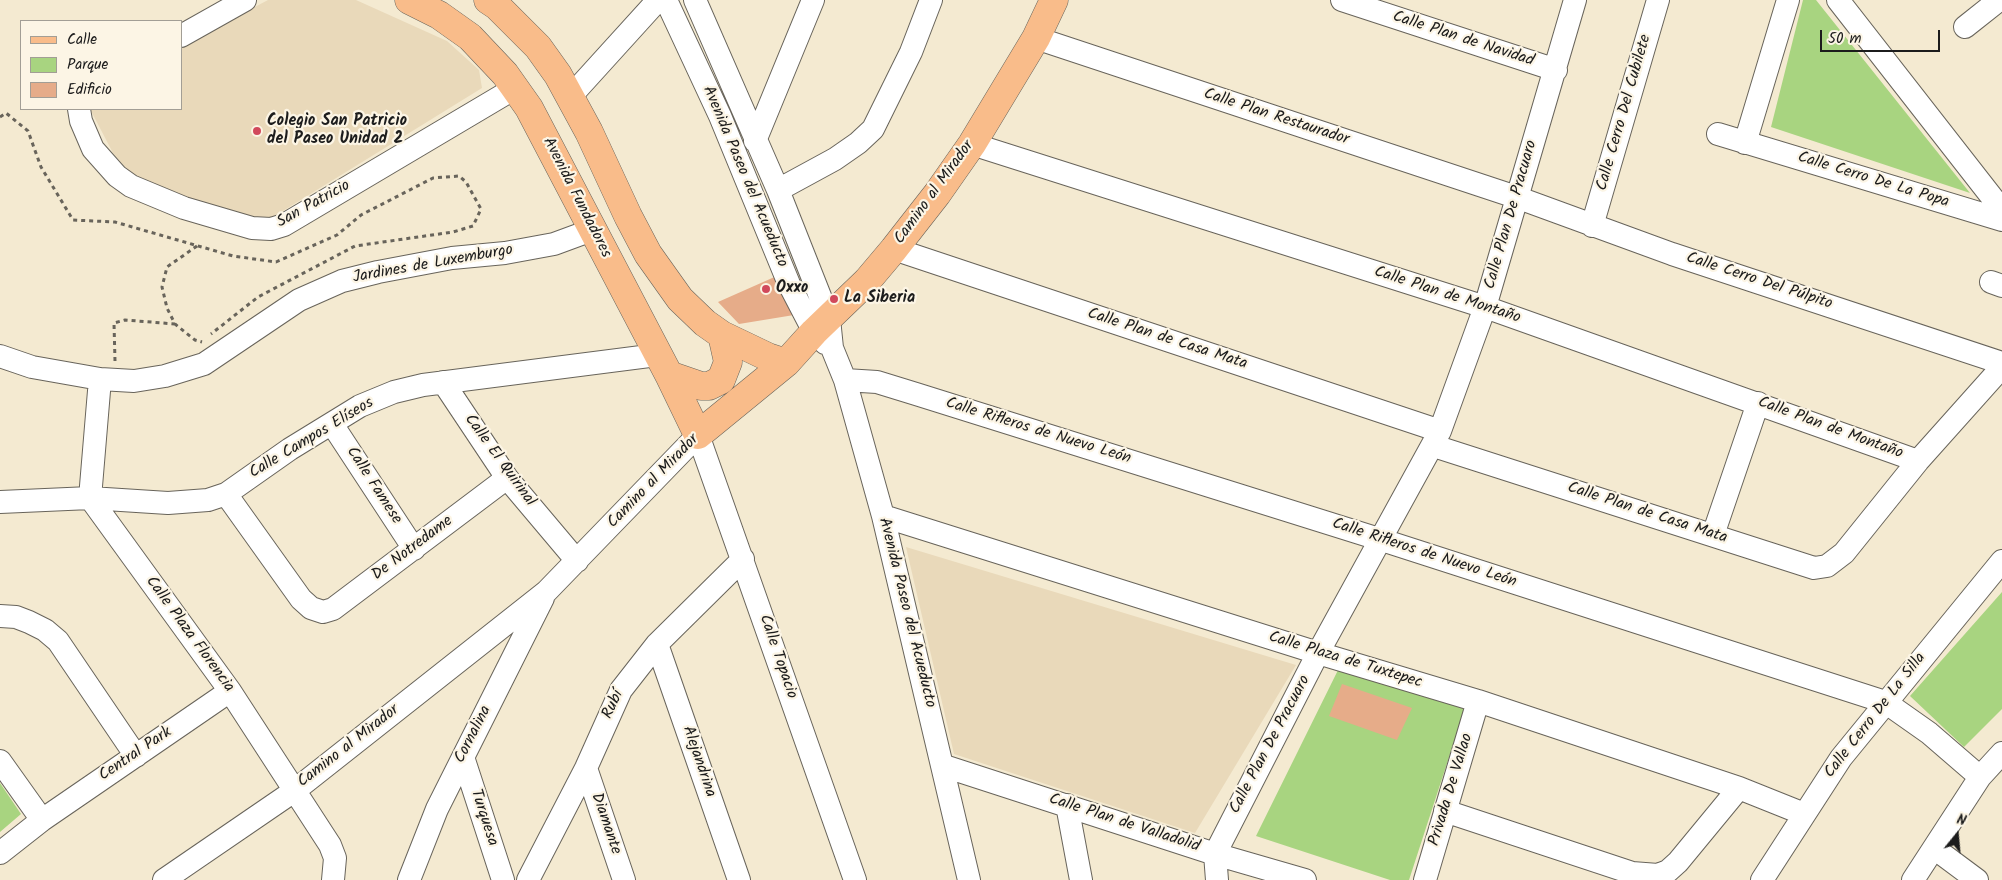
<!DOCTYPE html>
<html>
<head>
<meta charset="utf-8">
<style>
	body { margin:0 }
	#map { position:relative; width:2002px; height:880px; overflow:hidden; background:#f4ead1; font-family:Kalam,sans-serif }
	canvas { display:block }
	.legend { position:absolute; left:20px; top:20px; width:162px; height:90px; box-sizing:border-box; background:#fcf5e5; border:1px solid #a29e95; margin:0; padding:6px 9px; list-style:none; font-size:15px; color:#1c1c1c }
	.legend li { display:flex; align-items:center; gap:10px; height:25px }
	.legend b { width:25px; border:1px solid #a29e95 }
	.north { position:absolute; left:1932px; top:810px; width:50px; height:50px; -webkit-text-stroke:4px #fcf5e5; paint-order:stroke; rotate:17deg; font-size:14px; font-weight:700; line-height:20px; text-align:center; color:#1c1c1c }
	.north::after { content:''; display:block; margin:auto; width:18px; height:22px; background:#1c1c1c; clip-path:polygon(50% 0,100% 100%,50% 72%,0 100%) }
	.scale { position:absolute; left:1820px; top:30px; width:120px; height:22px; box-sizing:border-box; border:2px solid #1c1c1c; border-top:0; padding-left:6px; font-size:15px; line-height:18px; white-space:nowrap; color:#1c1c1c; -webkit-text-stroke:4px #fcf5e5; paint-order:stroke }
</style>
</head>
<body>
<div id="map">
<canvas width="2002" height="880"></canvas>
<ul class="legend">
<li><b style="height:6px;background:#f9bc8a"></b>Calle</li>
<li><b style="height:14px;background:#a8d480"></b>Parque</li>
<li><b style="height:14px;background:#e6ac89"></b>Edificio</li>
</ul>
<div class="north">N</div>
<div class="scale">50 m</div>
</div>
<script>
const ctx = document.querySelector('canvas').getContext('2d');
ctx.lineJoin = 'round';
function fill(path, color) {
  ctx.fillStyle = color;
  ctx.fill(path, 'evenodd');
}
function poly(rows) {
  const path = new Path2D();
  for (const r of rows) {
    path.moveTo(r[0], r[1]);
    for (let i = 2; i < r.length; i += 2) path.lineTo(r[i], r[i + 1]);
  }
  return path;
}
function stroke(path, color, width, dash) {
  ctx.strokeStyle = color;
  ctx.lineWidth = width;
  ctx.lineCap = dash ? 'butt' : 'round';
  ctx.setLineDash(dash || []);
  ctx.stroke(path);
}
function label(font, color, halo, rows, align = 'center') {
  ctx.font = font + ' Kalam,sans-serif';
  ctx.lineWidth = 4.5;
  ctx.setLineDash([]);
  ctx.textBaseline = 'middle';
  ctx.strokeStyle = halo;
  ctx.fillStyle = color;
  for (const [text, x, y, turn = 0] of rows) {
    ctx.save();
    ctx.translate(x, y);
    ctx.rotate((+turn || 0) * Math.PI / 180);
    ctx.textAlign = isNaN(turn) ? turn : align;
    if (halo) ctx.strokeText(text, 0, 0);
    ctx.fillText(text, 0, 0);
    ctx.restore();
  }
}
fill(poly([
	[268,0,356,0,447,41,479,70,482,88,265,222,197,203,133,176,113,153,90,109,181,109,181,46],
	[906,547,1296,665,1195,833,954,754]
]), '#e9d9ba');
fill(poly([
	[1803,0,1816,0,1970,193,1771,127],
	[2002,592,2002,709,1964,747,1910,696],
	[1341,664,1466,705,1409,880,1390,880,1256,836],
	[0,783,21,814,0,832]
]), '#a8d480');
fill(poly([
	[779,275,794,315,739,324,718,302],
	[1342,684,1412,708,1397,740,1329,716]
]), '#e6ac89');
const minor = poly([
	[666,0,720,116,789,284,814,332,825,343],
	[695,0,778,190,829,319,832,348,845,380,883,516,969,880],
	[1342,0,1556,70],
	[1838,0,2002,210],
	[1965,27,1999,0],
	[181,36,245,0],
	[1036,38,1516,197,1672,254,2002,363],
	[570,97,658,0],
	[79,109,81,121,93,149,117,176,131,186,184,208,252,228,271,229,284,225,515,88],
	[1718,134,2002,220],
	[755,141,813,0],
	[1745,143,1788,0],
	[972,144,1485,307,1918,461],
	[778,190,835,159,858,143,873,129,911,52,931,0],
	[1592,226,1658,0],
	[894,249,1440,431],
	[1991,282,2002,286],
	[0,356,32,367,100,379,134,381,165,376,204,364,299,300,342,281,378,272,452,258,505,253,554,244,592,230],
	[100,379,90,498,230,691,330,845,335,858,333,880],
	[845,380,877,382,916,394,1382,540,1885,702,1929,733,1980,777],
	[443,382,507,478,577,561],
	[332,424,414,549],
	[1434,446,1814,568,1827,566,1844,553,1918,461,2002,367],
	[226,494,301,599,311,608,323,612,333,609,507,478],
	[0,502,90,498,168,503,208,500,226,494,290,449,360,406,394,392,423,385,657,355],
	[883,516,1318,653,1478,701,1739,788,1804,814],
	[1713,535,1758,403],
	[0,616,16,617,29,622,45,630,58,641,136,756],
	[657,644,739,880],
	[463,757,503,880],
	[0,761,42,820],
	[944,766,1215,854,1305,880],
	[586,768,624,880],
	[1067,805,1081,880],
	[1445,811,1632,873,1658,875,1668,871,1678,862,1739,788],
	[1934,848,1977,880],
	[0,853,42,820,230,691],
	[164,880,294,791,546,592,698,435,855,880],
	[409,880,437,809,543,598],
	[528,880,586,768,621,690,657,644,743,559],
	[1217,880,1215,854,1318,653,1440,431,1485,307,1575,0],
	[1425,880,1478,701],
	[1762,880,1841,758,2002,561],
	[1913,880,1980,777,2002,753]
]);
const major = poly([
	[409,0,439,15,470,37,505,74,529,108,669,375,698,435,786,363,814,332,867,281,894,249,937,194,972,144,1036,38,1054,0],
	[488,0,497,6,538,47,558,75,589,132,628,216,648,254,680,299,705,323,722,335,768,357,786,363],
	[669,375,701,386,709,386,721,380,728,362,722,335]
]);
stroke(minor, '#68645b', 24);
stroke(major, '#68645b', 29);
stroke(poly([
	[0,117,6,113,28,131,41,167,73,220,115,222,233,256,276,262,337,235,361,215,433,178,459,176,466,182,481,209,473,226,453,232,355,246,258,297,211,334],
	[197,246,167,267,162,287,167,308,175,324,195,340,202,342],
	[115,361,114,323,125,320,175,324]
]), '#68645b', 3, [4, 4]);
stroke(minor, '#fff', 22);
stroke(major, '#f9bc8a', 28);
for (const [x, y, r, color] of [
	[257,131,5,"#d1495b"],
	[766,289,5,"#d1495b"],
	[834,299,5,"#d1495b"]
]) {
  const dot = new Path2D();
  dot.arc(x, y, r, 0, 2 * Math.PI);
  ctx.fillStyle = color;
  ctx.fill(dot);
  stroke(dot, '#fcf5e5', 2);
}
label('16px', '#1c1c1c', '#fcf5e5', [
	["Calle Plan de Navidad",1463,40,18],
	["Calle Cerro Del Cubilete",1625,113,-74],
	["Calle Plan Restaurador",1276,118,18],
	["Avenida Paseo del Acueducto",744,177,67],
	["Calle Cerro De La Popa",1873,181,17],
	["Camino al Mirador",935,193,-54],
	["Avenida Fundadores",576,198,63],
	["San Patricio",314,205,-29],
	["Calle Plan De Pracuaro",1512,215,-74],
	["Jardines de Luxemburgo",433,265,-10],
	["Calle Cerro Del Púlpito",1759,282,18],
	["Calle Plan de Montaño",1447,296,18],
	["Calle Plan de Casa Mata",1167,340,18],
	["Calle Plan de Montaño",1830,429,20],
	["Calle Rifleros de Nuevo León",1038,432,17],
	["Calle Campos Elíseos",312,439,-31],
	["Calle El Quirinal",499,461,54],
	["Camino al Mirador",654,482,-46],
	["Calle Famese",373,486,57],
	["Calle Plan de Casa Mata",1647,514,18],
	["De Notredame",413,549,-37],
	["Calle Rifleros de Nuevo León",1424,554,18],
	["Avenida Paseo del Acueducto",906,613,76],
	["Calle Plaza Florencia",189,635,54],
	["Calle Topacio",777,657,71],
	["Calle Plaza de Tuxtepec",1345,661,17],
	["Rubí",614,705,-65],
	["Calle Cerro De La Silla",1876,716,-52],
	["Cornalina",474,735,-63],
	["Calle Plan De Pracuaro",1271,745,-62],
	["Camino al Mirador",349,747,-38],
	["Central Park",136,755,-34],
	["Alejandrina",698,762,71],
	["Privada De Vallao",1452,790,-73],
	["Turquesa",483,818,72],
	["Diamante",605,824,71],
	["Calle Plan de Valladolid",1124,824,18]
]);
label('bold 16px', '#1c1c1c', '#fcf5e5', [
	["Colegio San Patricio",267,122],
	["del Paseo Unidad 2",267,140],
	["Oxxo",776,289],
	["La Siberia",844,299]
], 'left');
</script>
</body>
</html>
